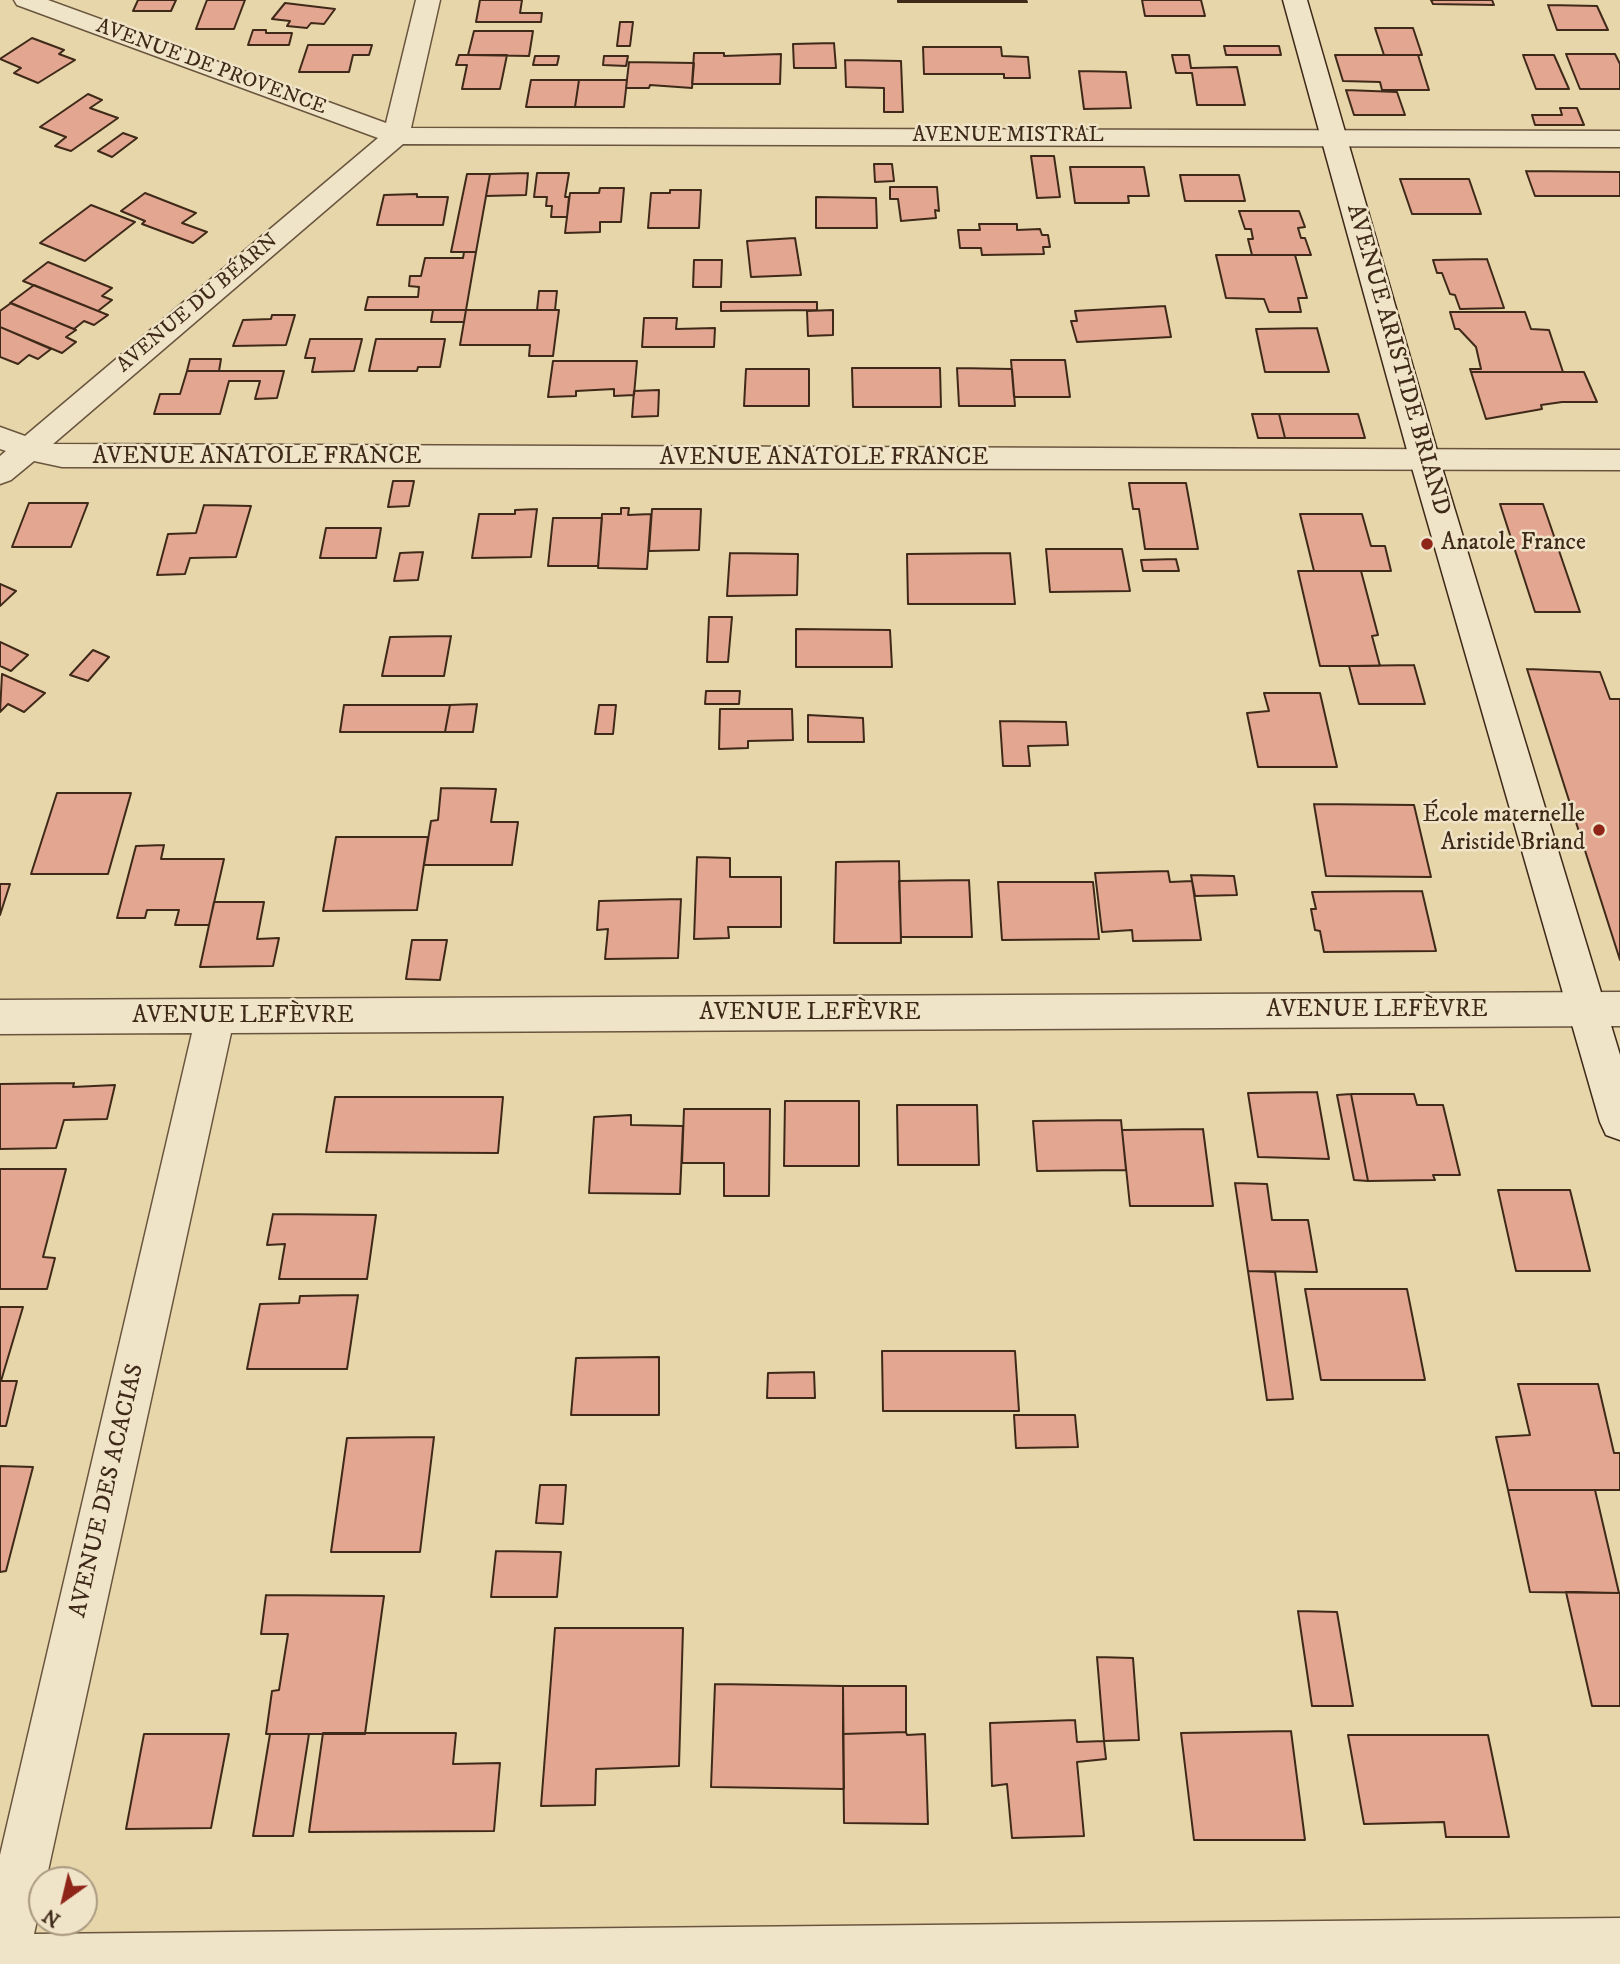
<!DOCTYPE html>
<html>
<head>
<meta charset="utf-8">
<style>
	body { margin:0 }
	#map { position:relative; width:1620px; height:1964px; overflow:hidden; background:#e8d6ab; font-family:"IM FELL DW Pica",serif }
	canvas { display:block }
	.north { position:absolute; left:28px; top:1866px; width:70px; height:70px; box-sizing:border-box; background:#f0e4c8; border:2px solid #a99a82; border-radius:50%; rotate:214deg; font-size:19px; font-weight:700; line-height:28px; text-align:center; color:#3f2a19 }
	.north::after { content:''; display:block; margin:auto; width:24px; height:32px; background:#8f2418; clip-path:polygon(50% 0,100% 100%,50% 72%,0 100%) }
</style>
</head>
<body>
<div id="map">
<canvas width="1620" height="1964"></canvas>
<div class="north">N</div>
</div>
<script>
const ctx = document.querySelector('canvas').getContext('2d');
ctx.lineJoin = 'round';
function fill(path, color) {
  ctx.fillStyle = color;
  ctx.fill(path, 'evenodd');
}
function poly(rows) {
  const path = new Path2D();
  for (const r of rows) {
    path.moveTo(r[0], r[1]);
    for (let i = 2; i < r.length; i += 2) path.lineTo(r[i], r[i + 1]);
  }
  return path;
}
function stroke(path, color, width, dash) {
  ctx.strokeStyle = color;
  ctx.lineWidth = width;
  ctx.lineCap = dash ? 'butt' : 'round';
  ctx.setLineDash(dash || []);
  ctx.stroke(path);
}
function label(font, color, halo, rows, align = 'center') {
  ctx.font = font + ' "IM FELL DW Pica",serif';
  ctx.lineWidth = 5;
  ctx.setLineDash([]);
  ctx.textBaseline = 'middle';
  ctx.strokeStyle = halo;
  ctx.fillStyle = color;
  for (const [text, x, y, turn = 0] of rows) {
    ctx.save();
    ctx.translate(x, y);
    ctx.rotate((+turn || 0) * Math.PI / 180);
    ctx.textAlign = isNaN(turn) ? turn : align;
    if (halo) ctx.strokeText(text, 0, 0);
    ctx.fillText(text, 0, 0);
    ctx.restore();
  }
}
const building = poly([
	[138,0,176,0,171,11,133,11,138,0],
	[207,0,245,0,234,29,196,29,207,0],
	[480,0,522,0,520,13,542,13,541,22,476,22,480,0],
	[898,0,1026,0,1027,2,898,2,898,0],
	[1142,0,1201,0,1205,16,1145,16,1142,0],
	[1431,0,1492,0,1494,5,1433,4,1431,0],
	[285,3,335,9,324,24,311,23,307,28,287,26,290,21,272,19,285,3],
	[1548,5,1597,6,1608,30,1557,30,1548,5],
	[620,22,633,22,630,46,617,46,620,22],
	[1375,28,1413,28,1422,55,1384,55,1375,28],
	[253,30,266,30,266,33,292,33,289,45,248,45,253,30],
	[474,31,533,31,529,56,468,55,474,31],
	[32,38,64,50,59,54,75,60,38,83,14,73,21,68,0,59,32,38],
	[834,43,836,68,794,68,793,44,834,43],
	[308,45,372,45,369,55,353,55,349,72,299,72,308,45],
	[1224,46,1279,46,1281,55,1226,55,1224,46],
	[923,47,1001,47,1002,56,1028,57,1030,78,1004,78,1004,74,924,74,923,47],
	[694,53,724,53,724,56,781,54,780,84,692,84,694,53],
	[1566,54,1615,54,1620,64,1620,89,1580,89,1566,54],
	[459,55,507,55,500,89,462,89,467,65,456,65,459,55],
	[1172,55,1189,55,1191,68,1237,67,1245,105,1197,105,1192,73,1176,73,1172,55],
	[1335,55,1418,55,1429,90,1382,90,1380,82,1343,81,1335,55],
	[1523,55,1554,55,1569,89,1536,89,1523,55],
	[535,56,559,56,557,65,533,65,535,56],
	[604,56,628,56,626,66,603,65,604,56],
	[845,60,901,61,903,112,884,112,884,88,846,87,845,60],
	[629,62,694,63,692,88,650,85,649,88,626,88,629,62],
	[1079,71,1126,72,1131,108,1084,109,1079,71],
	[531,80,579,80,575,107,526,107,531,80],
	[579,80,627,80,624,107,575,107,579,80],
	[1346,90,1397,92,1405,115,1354,115,1346,90],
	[88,94,102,100,90,108,118,118,71,151,55,146,66,137,40,127,88,94],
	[1560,108,1577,108,1584,125,1535,125,1532,115,1562,115,1560,108],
	[123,133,137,138,112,157,98,151,123,133],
	[1031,156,1054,156,1060,197,1037,198,1031,156],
	[874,164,892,164,894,181,875,182,874,164],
	[1070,167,1144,167,1149,196,1128,196,1129,203,1075,203,1070,167],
	[1526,171,1620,172,1620,196,1535,196,1526,171],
	[528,173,526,195,486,196,490,174,528,173],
	[537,173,569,173,565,197,569,197,567,217,551,217,552,206,546,206,547,197,534,197,537,173],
	[467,174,490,174,476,252,451,252,467,174],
	[1180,175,1239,175,1245,201,1185,201,1180,175],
	[1400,179,1469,179,1481,214,1412,214,1400,179],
	[890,187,937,187,939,211,935,210,936,218,901,221,898,199,890,199,890,187],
	[600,188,624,188,621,222,600,222,600,232,565,233,570,193,599,193,600,188],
	[670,190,701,190,699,228,648,228,651,193,670,193,670,190],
	[145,193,196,213,182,223,207,232,193,243,142,224,145,221,121,211,145,193],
	[417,194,417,197,448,197,443,225,377,225,384,195,417,194],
	[816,197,876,198,877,228,816,228,816,197],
	[91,205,135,222,85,261,40,243,91,205],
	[1239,211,1299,211,1305,227,1298,228,1301,238,1305,238,1311,255,1252,255,1248,239,1253,239,1251,229,1245,229,1239,211],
	[979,224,1017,224,1017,230,1040,229,1042,235,1048,235,1050,247,1043,247,1044,254,982,255,981,248,960,248,958,230,980,230,979,224],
	[795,238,801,275,751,277,747,241,795,238],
	[464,252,476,252,466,310,365,310,368,297,418,297,419,287,409,286,410,276,421,276,425,258,463,258,464,252],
	[1216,255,1295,255,1307,298,1298,298,1301,312,1269,312,1264,299,1226,298,1216,255],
	[1487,259,1504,308,1460,309,1455,295,1450,294,1442,273,1437,273,1433,260,1487,259],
	[694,260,722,260,721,287,693,287,694,260],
	[48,262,112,288,102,296,112,300,98,311,23,281,48,262],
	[34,285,98,311,108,315,94,325,84,321,74,329,10,303,34,285],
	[539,291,557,291,555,310,537,310,539,291],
	[721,302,817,302,817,310,721,311,721,302],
	[11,303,76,330,66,337,76,342,62,353,0,327,0,311,11,303],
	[1165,306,1171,337,1077,342,1071,321,1077,321,1075,311,1165,306],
	[433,310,466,310,464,322,431,322,433,310],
	[466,310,559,310,553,356,529,356,530,345,460,345,466,310],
	[833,310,833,335,808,336,807,311,833,310],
	[1450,312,1525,312,1531,329,1549,330,1563,372,1471,372,1470,369,1481,369,1476,347,1459,329,1455,329,1450,312],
	[272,315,295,315,286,345,233,346,243,320,271,319,272,315],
	[644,318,677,318,676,329,715,328,714,347,642,347,644,318],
	[0,327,51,349,38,359,29,355,18,364,0,357,0,327],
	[1317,328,1329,372,1265,372,1256,329,1317,328],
	[310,339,362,339,354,371,312,372,315,358,305,358,310,339],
	[376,339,445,339,440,367,418,367,417,371,369,371,376,339],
	[190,359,221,359,219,371,187,371,190,359],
	[1011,360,1065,360,1070,397,1014,397,1011,360],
	[553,361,637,361,634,395,614,396,614,389,576,391,576,396,548,397,553,361],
	[852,368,940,368,941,407,853,407,852,368],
	[957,368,1012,369,1015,406,959,406,957,368],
	[746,369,809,369,809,406,744,406,746,369],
	[187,371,284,371,277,398,255,399,260,381,229,381,220,414,154,414,160,394,180,394,187,371],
	[1471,372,1584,372,1597,402,1562,402,1541,405,1542,409,1486,419,1471,372],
	[659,390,658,416,632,417,634,391,659,390],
	[1252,414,1279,414,1285,438,1258,438,1252,414],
	[1279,414,1358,414,1365,438,1285,438,1279,414],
	[393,481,414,481,409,506,388,507,393,481],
	[1129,483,1186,483,1198,549,1145,549,1139,509,1133,509,1129,483],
	[29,503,88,503,71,547,12,547,29,503],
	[1500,504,1543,504,1580,612,1535,612,1500,504],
	[204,505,251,506,236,557,190,558,185,574,157,575,168,534,196,533,204,505],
	[621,508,629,508,628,515,651,514,647,569,598,568,602,514,621,514,621,508],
	[537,509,531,557,472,558,479,514,515,514,515,510,537,509],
	[652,509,701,509,699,550,649,551,652,509],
	[1300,514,1362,514,1371,546,1385,546,1391,571,1314,571,1300,514],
	[553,518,602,518,598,566,548,566,553,518],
	[326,528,381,528,376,558,320,558,326,528],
	[1046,549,1122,549,1130,591,1050,592,1046,549],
	[423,552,418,580,394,581,400,553,423,552],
	[730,553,798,554,797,595,727,596,730,553],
	[1010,553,1015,604,908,604,907,554,1010,553],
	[1176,559,1179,571,1143,571,1141,560,1176,559],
	[1298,571,1361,571,1378,635,1372,636,1380,666,1320,666,1298,571],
	[0,584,16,591,0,606,0,584],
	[709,617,732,617,728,662,707,662,709,617],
	[796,629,890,630,892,667,796,667,796,629],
	[451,636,444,676,382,676,390,637,451,636],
	[0,642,28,655,11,671,0,666,0,642],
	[93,650,109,657,88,681,70,675,93,650],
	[1414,665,1425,704,1359,704,1349,666,1414,665],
	[1527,669,1600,672,1610,699,1620,699,1620,960,1527,669],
	[2,674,45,693,24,712,8,704,0,712,2,674],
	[706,691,740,691,739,704,705,704,706,691],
	[1264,693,1320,693,1337,767,1258,767,1247,713,1269,711,1264,693],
	[477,704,473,732,445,732,450,705,477,704],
	[344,705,450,705,445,732,340,732,344,705],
	[599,705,616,705,613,734,595,734,599,705],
	[720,709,792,709,793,740,748,741,748,748,719,749,720,709],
	[808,715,863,718,864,742,808,742,808,715],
	[1000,721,1066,722,1068,745,1028,746,1030,766,1003,766,1000,721],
	[441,788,496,789,491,822,518,822,512,865,424,865,431,821,438,820,441,788],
	[57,793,131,793,108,874,31,874,57,793],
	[1314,804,1414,805,1431,877,1326,876,1314,804],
	[336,837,428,837,417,910,323,911,336,837],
	[164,845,161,859,224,859,209,925,175,925,179,910,147,910,145,918,117,918,136,846,164,845],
	[697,857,730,858,730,877,781,877,781,927,728,927,729,938,694,939,697,857],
	[899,861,901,943,834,943,836,862,899,861],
	[1168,871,1170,882,1192,881,1201,940,1133,941,1132,930,1102,932,1095,873,1168,871],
	[1191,875,1234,876,1237,895,1195,896,1191,875],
	[969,880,972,937,901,937,899,881,969,880],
	[998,882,1093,882,1099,939,1002,940,998,882],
	[0,884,10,884,0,915,0,884],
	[1422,891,1436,951,1324,952,1320,931,1315,930,1311,909,1316,909,1312,892,1422,891],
	[681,899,678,958,605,959,608,929,597,930,599,901,681,899],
	[214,902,264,902,257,939,279,938,273,966,200,967,214,902],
	[412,940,447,940,440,980,406,979,412,940],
	[74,1083,73,1087,115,1085,107,1119,64,1120,56,1148,0,1149,0,1084,74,1083],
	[1317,1092,1329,1159,1258,1157,1248,1093,1317,1092],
	[1351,1094,1368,1181,1354,1180,1337,1095,1351,1094],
	[1351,1094,1414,1094,1417,1105,1443,1105,1460,1175,1433,1175,1435,1180,1368,1181,1351,1094],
	[335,1097,503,1097,498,1153,326,1152,335,1097],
	[785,1101,859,1101,859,1166,784,1166,785,1101],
	[897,1105,977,1105,979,1165,898,1165,897,1105],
	[684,1109,770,1109,769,1196,724,1196,724,1163,682,1163,684,1109],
	[631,1115,631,1125,683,1126,680,1194,589,1193,594,1117,631,1115],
	[1121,1120,1126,1170,1037,1171,1033,1121,1121,1120],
	[1203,1129,1213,1206,1130,1206,1122,1130,1203,1129],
	[0,1169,66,1169,43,1257,55,1258,47,1289,0,1289,0,1169],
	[1235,1183,1267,1184,1272,1220,1308,1220,1317,1272,1248,1271,1235,1183],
	[1498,1190,1570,1190,1590,1271,1516,1271,1498,1190],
	[273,1214,376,1215,367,1279,279,1279,285,1244,267,1245,273,1214],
	[1248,1271,1275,1272,1293,1399,1267,1400,1248,1271],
	[1305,1289,1407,1289,1425,1380,1321,1380,1305,1289],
	[358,1295,347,1369,247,1369,260,1304,299,1303,300,1296,358,1295],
	[0,1307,23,1307,1,1381,17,1381,6,1426,0,1426,0,1307],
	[882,1351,1015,1351,1019,1411,883,1411,882,1351],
	[659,1357,659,1415,571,1415,576,1358,659,1357],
	[814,1372,815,1398,767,1398,768,1373,814,1372],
	[1518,1384,1598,1384,1614,1453,1620,1453,1620,1490,1508,1490,1496,1437,1530,1435,1518,1384],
	[1014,1415,1075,1415,1078,1447,1016,1448,1014,1415],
	[434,1437,420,1552,331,1552,347,1438,434,1437],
	[0,1466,33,1467,6,1571,0,1572,0,1466],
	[540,1485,566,1485,563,1524,536,1523,540,1485],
	[1508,1490,1595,1490,1619,1593,1530,1592,1508,1490],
	[496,1551,561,1552,557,1597,491,1597,496,1551],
	[1566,1592,1620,1593,1620,1706,1592,1706,1566,1592],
	[266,1595,384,1596,365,1734,266,1734,272,1691,279,1690,288,1634,261,1634,266,1595],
	[1298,1611,1337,1612,1353,1706,1312,1706,1298,1611],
	[555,1628,683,1628,679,1766,596,1769,595,1805,541,1806,555,1628],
	[1097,1657,1133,1658,1139,1740,1104,1741,1097,1657],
	[715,1684,843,1686,844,1789,711,1787,715,1684],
	[843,1686,906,1686,906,1732,843,1734,843,1686],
	[1075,1720,1077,1742,1104,1741,1106,1759,1077,1762,1084,1836,1012,1838,1007,1784,992,1786,990,1723,1075,1720],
	[1291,1731,1305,1840,1194,1840,1181,1733,1291,1731],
	[906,1732,907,1735,925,1734,928,1824,844,1823,843,1734,906,1732],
	[323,1733,456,1733,453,1764,500,1763,494,1831,309,1832,323,1733],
	[144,1734,229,1734,211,1828,126,1829,144,1734],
	[270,1734,309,1734,293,1836,253,1836,270,1734],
	[1348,1735,1488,1735,1509,1837,1446,1837,1444,1822,1364,1824,1348,1735]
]);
fill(building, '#e3a690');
stroke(building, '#3f2a19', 2);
const street = poly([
	[14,0,48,0,386,123,416,0,440,0,411,128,1620,131,1620,147,403,144,53,444,1620,450,1620,470,62,467,34,461,11,480,0,484,0,456,6,451,0,449,0,427,25,436,378,138,17,5,14,0],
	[1620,992,1620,1026,231,1033,46,1880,42,1880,42,1898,34,1934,1620,1918,1620,1964,0,1964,0,1855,192,1033,0,1034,0,1000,1620,992]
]);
const secondary = poly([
	[1283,0,1307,0,1440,461,1620,1055,1620,1140,1606,1135,1600,1122,1410,461,1283,0]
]);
stroke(street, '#69553e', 3);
stroke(secondary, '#3f2a19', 3);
fill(street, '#f0e4c8');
fill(secondary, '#f0e4c8');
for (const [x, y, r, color] of [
	[1427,544,7,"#8f2418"],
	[1599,830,7,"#8f2418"]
]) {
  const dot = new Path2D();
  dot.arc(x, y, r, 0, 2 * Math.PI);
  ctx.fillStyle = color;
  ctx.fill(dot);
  stroke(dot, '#f0e4c8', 2.5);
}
label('21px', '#3f2a19', '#f0e4c8', [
	["AVENUE DE PROVENCE",211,68,20],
	["AVENUE MISTRAL",1008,137],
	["AVENUE DU BÉARN",198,304,-40]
]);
label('24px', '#3f2a19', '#f0e4c8', [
	["AVENUE ARISTIDE BRIAND",1397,360,74],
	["AVENUE ANATOLE FRANCE",257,458],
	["AVENUE ANATOLE FRANCE",824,459],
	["AVENUE LEFÈVRE",1377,1011],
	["AVENUE LEFÈVRE",810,1014],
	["AVENUE LEFÈVRE",243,1017],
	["AVENUE DES ACACIAS",108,1491,-77]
]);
label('24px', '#3f2a19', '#f0e4c8', [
	["Anatole France",1441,544],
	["École maternelle",1585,816,"right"],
	["Aristide Briand",1585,844,"right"]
], 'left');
</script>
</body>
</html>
